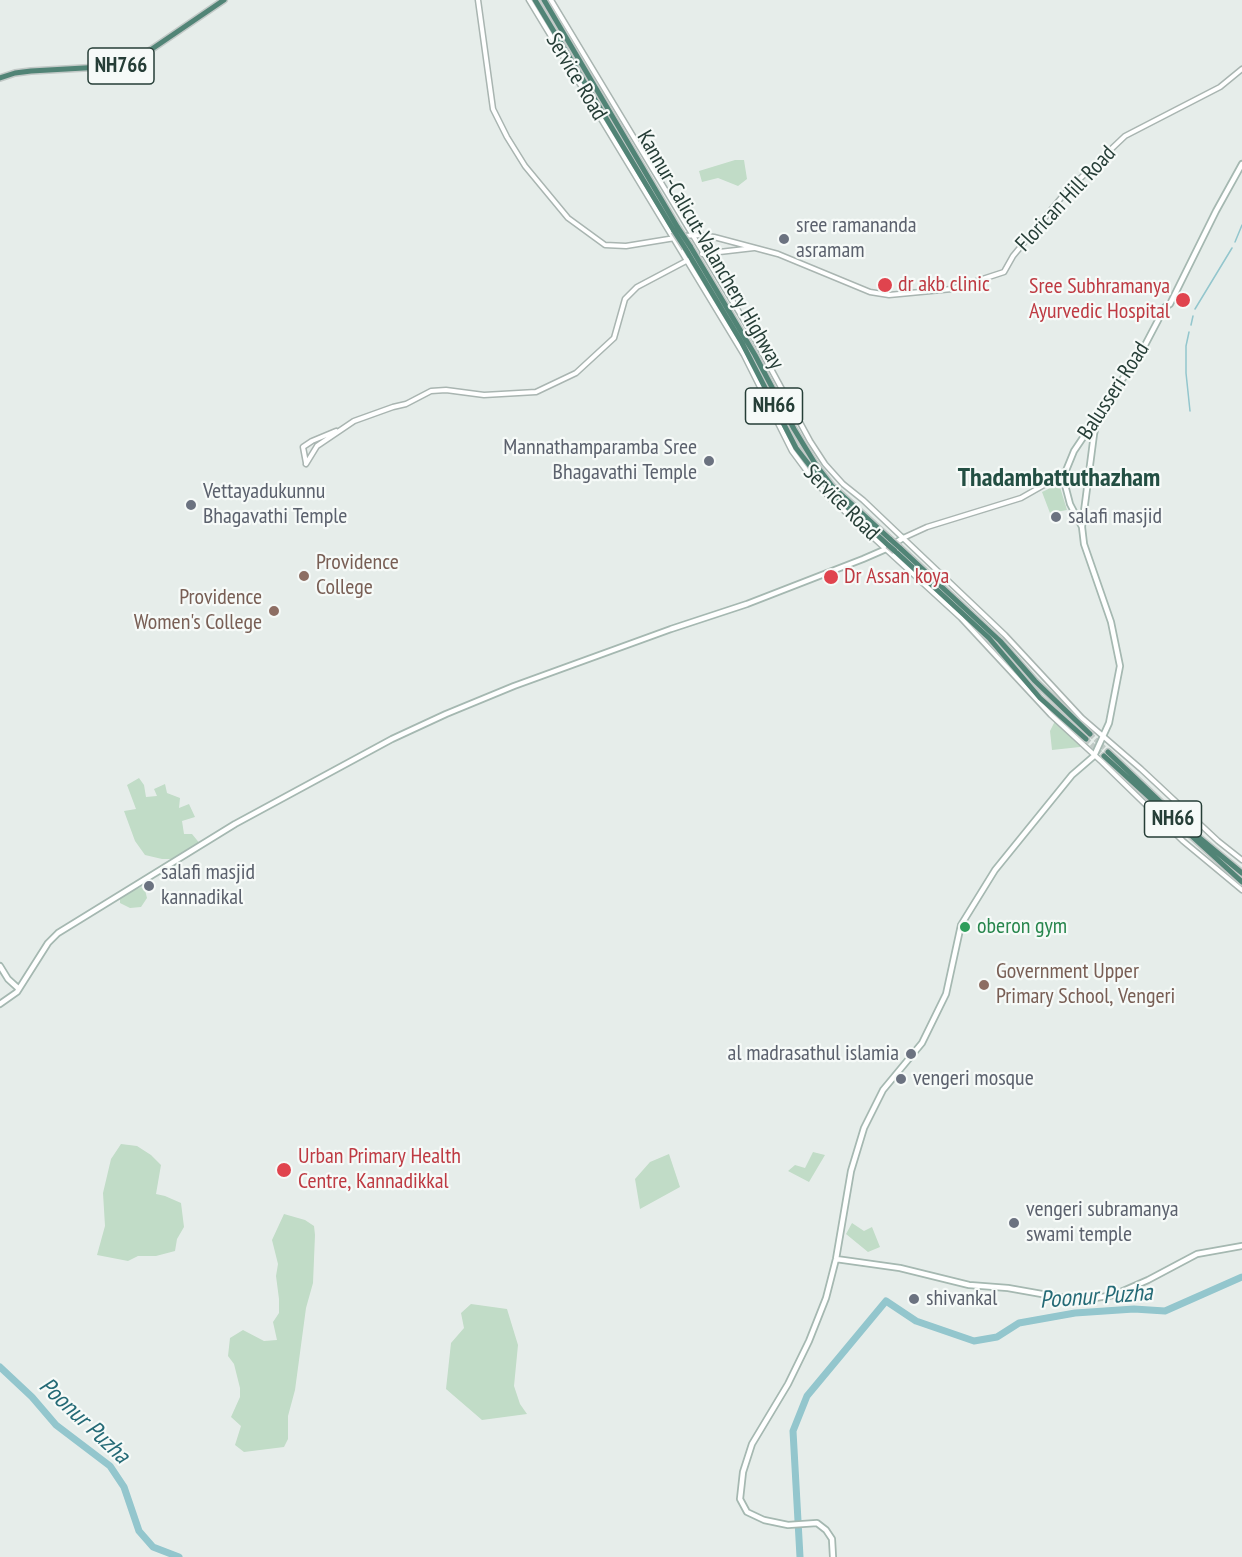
<!DOCTYPE html>
<html>
<head>
<meta charset="utf-8">
<style>
	body { margin:0 }
	canvas { display:block; background:#e6edea }
</style>
</head>
<body>
<canvas width="1242" height="1557"></canvas>
<script>
const ctx = document.querySelector('canvas').getContext('2d');
ctx.lineJoin = 'round';
function fill(path, color) {
  ctx.fillStyle = color;
  ctx.fill(path, 'evenodd');
}
function poly(rows) {
  const path = new Path2D();
  for (const r of rows) {
    path.moveTo(r[0], r[1]);
    for (let i = 2; i < r.length; i += 2) path.lineTo(r[i], r[i + 1]);
  }
  return path;
}
function stroke(path, color, width, dash) {
  ctx.strokeStyle = color;
  ctx.lineWidth = width;
  ctx.lineCap = dash ? 'butt' : 'round';
  ctx.setLineDash(dash || []);
  ctx.stroke(path);
}
function label(font, color, halo, rows, align = 'center') {
  ctx.font = font + ' "PT Sans Narrow",sans-serif';
  ctx.lineWidth = 4.5;
  ctx.setLineDash([]);
  ctx.textBaseline = 'middle';
  ctx.strokeStyle = halo;
  ctx.fillStyle = color;
  for (const [text, x, y, turn = 0] of rows) {
    ctx.save();
    ctx.translate(x, y);
    ctx.rotate((+turn || 0) * Math.PI / 180);
    ctx.textAlign = isNaN(turn) ? turn : align;
    if (halo) ctx.strokeText(text, 0, 0);
    ctx.fillText(text, 0, 0);
    ctx.restore();
  }
}
fill(poly([
	[735,160,744,160,747,179,738,186,718,178,702,182,699,171],
	[1059,484,1067,510,1050,513,1042,492],
	[1055,721,1081,743,1080,747,1052,750,1050,731],
	[139,778,144,785,146,797,157,796,154,789,165,784,167,793,180,798,179,808,189,804,195,817,182,821,184,834,192,834,201,845,172,859,162,859,145,855,135,841,124,811,136,809,127,785],
	[141,887,145,890,147,898,141,907,130,908,120,903,120,898,124,895],
	[121,1144,137,1146,151,1155,161,1165,156,1194,165,1196,181,1203,184,1227,177,1239,175,1251,156,1256,138,1256,128,1261,97,1255,105,1226,103,1193,111,1159],
	[813,1152,825,1155,809,1182,788,1171,795,1165,805,1168],
	[669,1154,680,1187,640,1209,635,1179,650,1162],
	[284,1214,305,1220,314,1226,315,1235,313,1283,306,1308,295,1390,288,1416,288,1439,284,1447,244,1452,235,1445,241,1426,231,1417,240,1397,240,1388,234,1364,228,1356,230,1338,243,1330,264,1341,277,1340,273,1322,279,1313,279,1299,276,1276,278,1264,272,1240],
	[852,1223,864,1231,872,1227,880,1247,868,1252,846,1234],
	[471,1304,507,1309,518,1345,514,1386,520,1404,527,1414,482,1420,446,1389,451,1343,464,1328,461,1313]
]), '#c1dcc7');
stroke(poly([
	[1235,242,1242,225],
	[1195,309,1232,248],
	[1191,325,1193,316],
	[1189,332,1186,346,1186,373,1190,411]
]), '#93c6cd', 1.5);
stroke(poly([
	[0,1367,32,1397,56,1425,110,1466,124,1487,139,1531,153,1547,179,1557],
	[800,1557,793,1431,807,1396,886,1301,916,1321,974,1341,997,1337,1019,1323,1075,1313,1134,1309,1165,1311,1242,1277]
]), '#93c6cd', 7);
stroke(poly([
	[1090,734,1108,752],
	[1086,739,1104,756]
]), '#c0cac6', 5, [5, 2.5]);
const tertiary = poly([
	[478,0,493,109,507,137,525,166,568,218,605,245,626,246,675,238],
	[529,0,744,355,792,451,809,474,829,497,961,618,1051,715,1102,762,1183,841,1242,890],
	[551,0,751,332,810,441,825,464,843,484,863,500,1005,635,1082,718,1141,769,1218,841,1242,860],
	[682,236,699,235,714,237,778,254,870,292,889,295,952,289,1004,272,1013,256,1066,192,1125,136,1220,87,1242,69],
	[702,254,754,248],
	[306,463,303,447,312,441,336,431],
	[306,464,317,446,354,421,393,407,406,404,431,391,446,390,484,395,536,392,576,373,614,338,625,299,637,287,690,259],
	[903,538,927,527,1021,498,1065,473]
]);
const secondary = poly([
	[1082,527,1070,504,1064,481,1065,473,1074,451,1144,347,1165,307,1170,304,1216,211,1242,164],
	[0,966,8,979,19,989],
	[0,1004,17,992,48,943,58,933,235,824,392,739,446,714,514,686,671,629,747,604,863,559,886,549,903,538],
	[836,1259,900,1268,969,1285,1008,1288,1070,1299,1095,1298,1114,1295,1148,1280,1197,1254,1242,1246],
	[833,1557,832,1539,826,1530,817,1523,788,1525,764,1520,747,1512,740,1499,743,1472,752,1444,788,1384,809,1341,826,1298,836,1259,851,1171,864,1128,883,1090,922,1043,946,994,961,925,995,870,1072,775,1094,756,1109,723,1120,666,1111,622,1084,544,1082,527,1094,434,1099,412]
]);
const trunk = poly([
	[535,0,674,231],
	[544,0,678,228],
	[0,78,15,73,31,71,119,66,149,51,224,0],
	[690,246,755,355,794,429,816,465,832,486,891,540],
	[685,248,742,343,796,448,827,488,888,545],
	[900,548,1000,641,1035,681,1090,734],
	[895,551,989,638,1040,698,1086,739],
	[1108,752,1172,813],
	[1104,756,1242,882],
	[1190,830,1242,873]
]);
stroke(tertiary, '#a9b5b1', 7);
stroke(secondary, '#a5b8b1', 8);
stroke(trunk, '#c2c9c7', 8);
stroke(tertiary, '#fff', 4);
stroke(secondary, '#fff', 4.5);
stroke(trunk, '#518476', 5);
const trunkBridge = poly([
	[678,228,690,246],
	[674,231,685,248],
	[891,540,900,548],
	[888,545,895,551]
]);
stroke(trunkBridge, '#c2c9c7', 8, []);
stroke(trunkBridge, '#518476', 5);
for (const [x, y, r, color] of [
	[784,239,6,"#6b7280"],
	[885,285,8,"#e0444e"],
	[1183,300,8,"#e0444e"],
	[709,461,6,"#6b7280"],
	[191,505,6,"#6b7280"],
	[1056,517,6,"#6b7280"],
	[304,576,6,"#8d6e63"],
	[831,577,8,"#e0444e"],
	[274,611,6,"#8d6e63"],
	[149,886,6,"#6b7280"],
	[965,927,6,"#2e9e5b"],
	[984,985,6,"#8d6e63"],
	[911,1054,6,"#6b7280"],
	[901,1079,6,"#6b7280"],
	[284,1170,8,"#e0444e"],
	[1014,1223,6,"#6b7280"],
	[914,1299,6,"#6b7280"]
]) {
  const dot = new Path2D();
  dot.arc(x, y, r, 0, 2 * Math.PI);
  ctx.fillStyle = color;
  ctx.fill(dot);
  stroke(dot, '#f6faf8', 2);
}
for (const [x, y, w] of [
	[121,66,66],
	[774,406,57],
	[1173,819,57]
]) {
  const box = new Path2D();
  box.roundRect(x - w / 2, y - 18, w, 36, 4.5);
  ctx.fillStyle = '#f6faf8';
  ctx.fill(box);
  stroke(box, '#263e37', 1.5);
}
label('bold 21px', '#263e37', null, [
	["NH766",121,66],
	["NH66",774,406],
	["NH66",1173,819]
]);
label('22px', '#263e37', '#f6faf8', [
	["Service Road",576,77,59],
	["Florican Hill Road",1066,199,-47],
	["Kannur-Calicut-Valanchery Highway",710,250,60],
	["Balusseri Road",1114,391,-57],
	["Service Road",841,503,45]
]);
label('22px', '#5b616d', '#f6faf8', [
	["sree ramananda",796,226],
	["asramam",796,251],
	["Mannathamparamba Sree",697,448,"right"],
	["Bhagavathi Temple",697,473,"right"],
	["Vettayadukunnu",203,492],
	["Bhagavathi Temple",203,517],
	["salafi masjid",1068,517],
	["salafi masjid",161,873],
	["kannadikal",161,898],
	["al madrasathul islamia",899,1054,"right"],
	["vengeri mosque",913,1079],
	["vengeri subramanya",1026,1210],
	["swami temple",1026,1235],
	["shivankal",926,1299]
], 'left');
label('22px', '#be3a42', '#f6faf8', [
	["dr akb clinic",898,285],
	["Sree Subhramanya",1170,287,"right"],
	["Ayurvedic Hospital",1170,312,"right"],
	["Dr Assan koya",844,577],
	["Urban Primary Health",298,1157],
	["Centre, Kannadikkal",298,1182]
], 'left');
label('22px', '#785e54', '#f6faf8', [
	["Providence",316,563],
	["College",316,588],
	["Providence",262,598,"right"],
	["Women's College",262,623,"right"],
	["Government Upper",996,972],
	["Primary School, Vengeri",996,997]
], 'left');
label('22px', '#27864d', '#f6faf8', [
	["oberon gym",977,927]
], 'left');
label('italic 24px', '#246a76', '#f6faf8', [
	["Poonur Puzha",1096,1297,-4],
	["Poonur Puzha",84,1421,43]
]);
label('bold 26px', '#234f43', '#f6faf8', [
	["Thadambattuthazham",1059,479]
]);
</script>
</body>
</html>
